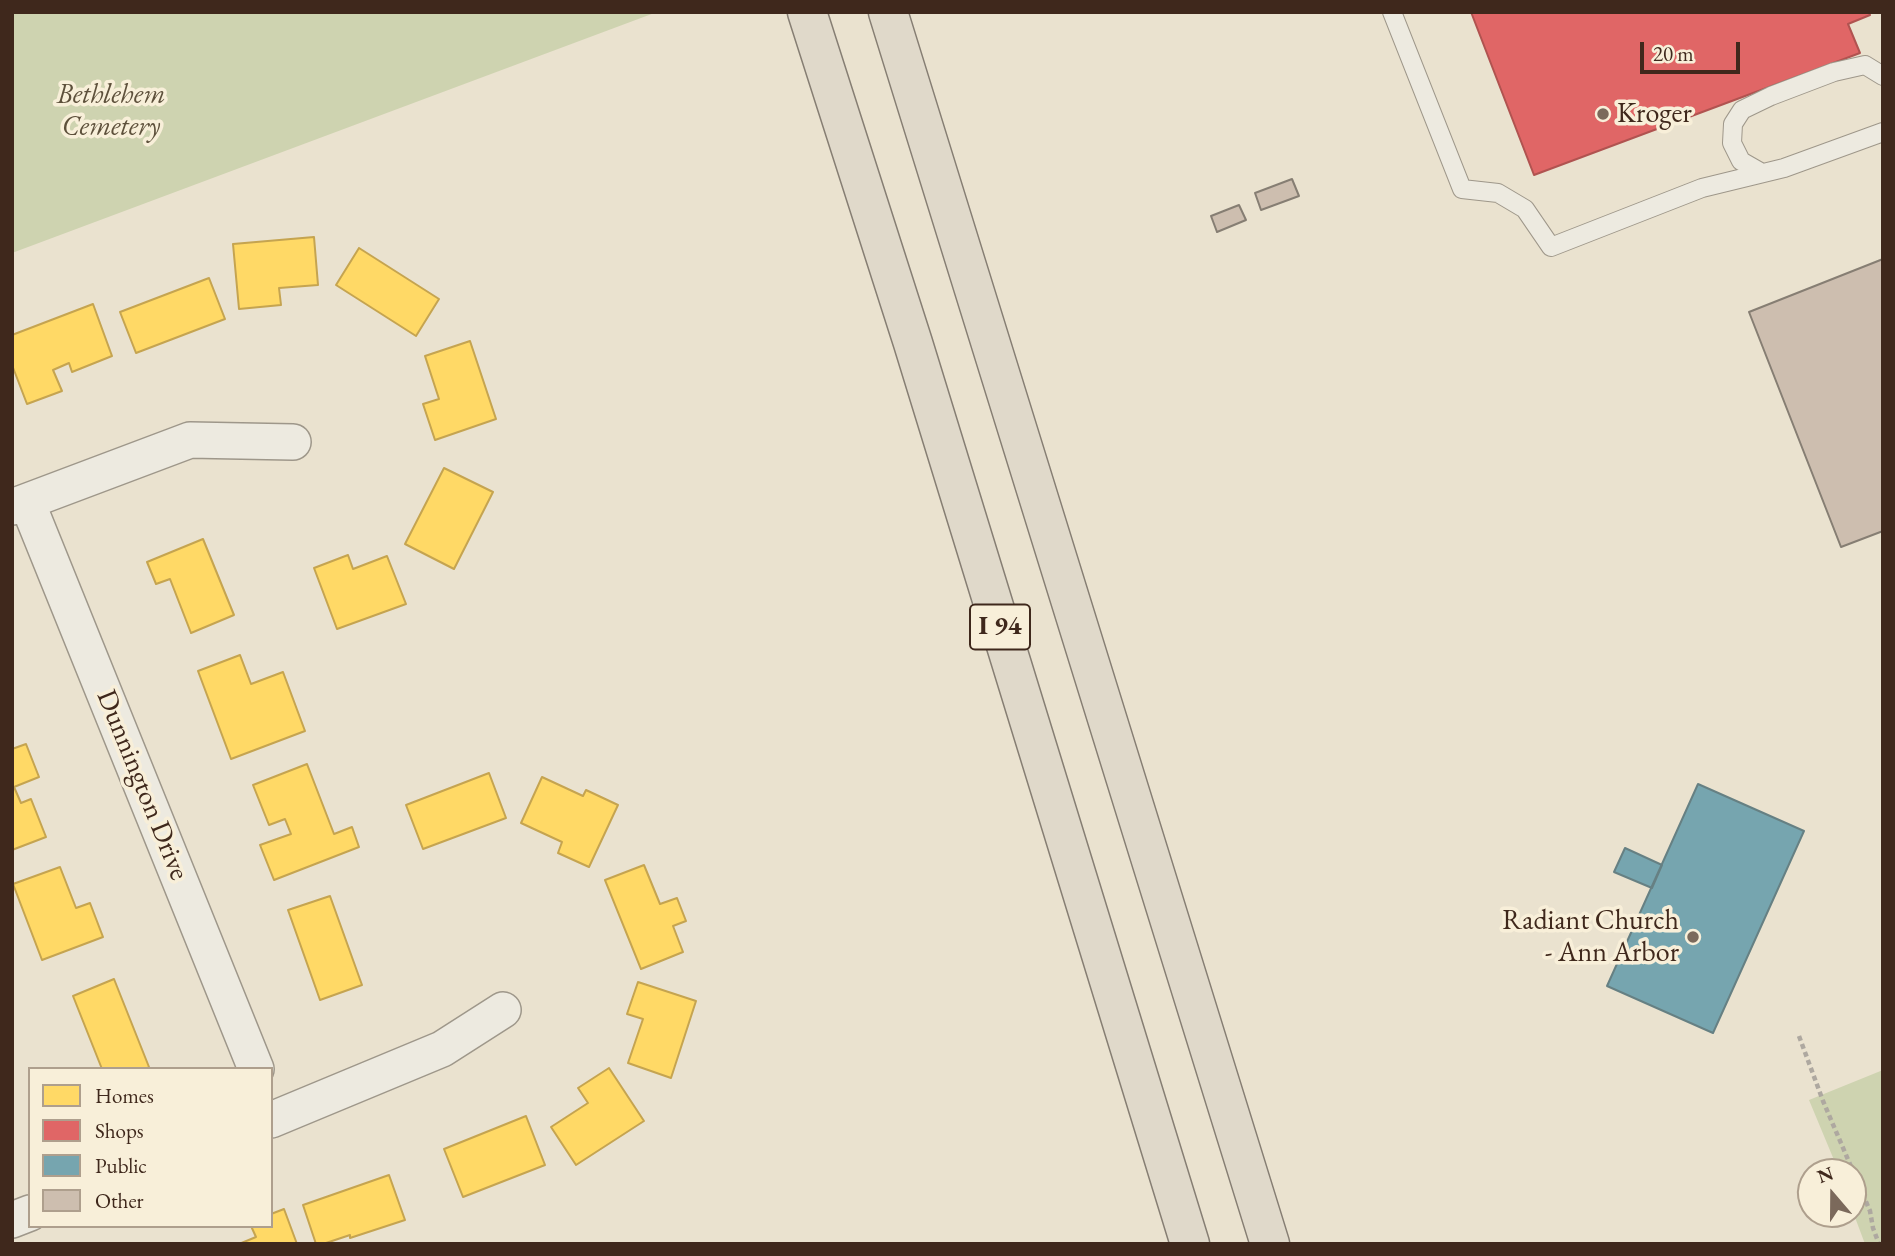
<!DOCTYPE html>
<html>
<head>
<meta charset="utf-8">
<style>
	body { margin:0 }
	#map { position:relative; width:1895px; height:1256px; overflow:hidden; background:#eae2cf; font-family:"EB Garamond",serif }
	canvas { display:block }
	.frame { position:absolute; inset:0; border:14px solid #3f281c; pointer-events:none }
	.legend { position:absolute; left:28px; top:1067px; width:245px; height:161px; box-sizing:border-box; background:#f8efd9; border:2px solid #ae9f8d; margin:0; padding:9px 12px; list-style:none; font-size:21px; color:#3f281c }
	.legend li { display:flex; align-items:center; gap:14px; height:35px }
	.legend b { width:35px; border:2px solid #ae9f8d }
	.north { position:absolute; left:1797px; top:1158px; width:70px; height:70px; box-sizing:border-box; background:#f8efd9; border:2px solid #ae9f8d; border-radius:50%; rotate:340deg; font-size:19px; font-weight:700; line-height:28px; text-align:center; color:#3f281c }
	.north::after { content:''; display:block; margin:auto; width:24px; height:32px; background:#7b695b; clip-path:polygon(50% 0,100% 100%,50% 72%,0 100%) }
	.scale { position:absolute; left:1640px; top:42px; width:100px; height:32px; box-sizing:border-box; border:4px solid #3f281c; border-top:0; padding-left:9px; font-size:21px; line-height:24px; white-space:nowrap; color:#3f281c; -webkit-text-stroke:5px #f8efd9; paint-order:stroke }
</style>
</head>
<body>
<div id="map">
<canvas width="1895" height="1256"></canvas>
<div class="frame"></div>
<ul class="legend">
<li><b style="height:19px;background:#ffd966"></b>Homes</li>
<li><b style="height:19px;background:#e06666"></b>Shops</li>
<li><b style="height:19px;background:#76a5af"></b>Public</li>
<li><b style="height:19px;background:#cdbeaf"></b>Other</li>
</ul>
<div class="north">N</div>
<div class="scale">20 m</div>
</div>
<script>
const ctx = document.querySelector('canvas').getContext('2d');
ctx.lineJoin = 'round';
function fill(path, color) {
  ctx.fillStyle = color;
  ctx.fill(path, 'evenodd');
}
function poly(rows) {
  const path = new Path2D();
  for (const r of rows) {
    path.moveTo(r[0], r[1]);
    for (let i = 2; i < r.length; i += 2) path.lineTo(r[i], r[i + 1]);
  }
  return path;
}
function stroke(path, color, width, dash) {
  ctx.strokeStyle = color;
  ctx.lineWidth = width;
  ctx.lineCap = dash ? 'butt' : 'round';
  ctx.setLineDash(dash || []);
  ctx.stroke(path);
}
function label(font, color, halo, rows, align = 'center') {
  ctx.font = font + ' "EB Garamond",serif';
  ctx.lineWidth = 7;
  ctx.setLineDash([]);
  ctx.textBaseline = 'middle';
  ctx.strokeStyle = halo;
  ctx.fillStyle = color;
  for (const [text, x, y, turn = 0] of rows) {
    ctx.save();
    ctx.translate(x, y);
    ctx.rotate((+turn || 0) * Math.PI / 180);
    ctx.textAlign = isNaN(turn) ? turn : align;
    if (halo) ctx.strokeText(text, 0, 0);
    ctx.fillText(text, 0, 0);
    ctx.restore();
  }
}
fill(poly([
	[12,12,657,12,12,253],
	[1883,1070,1883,1244,1865,1244,1853,1212,1853,1172,1839,1172,1809,1100]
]), '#ced3b0');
const homes = poly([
	[314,237,318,285,279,288,281,305,239,309,233,244,314,237],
	[359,248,439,299,416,336,336,285,359,248],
	[209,278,225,319,136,353,120,312,209,278],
	[93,304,112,356,72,372,69,363,53,370,62,391,27,404,12,365,12,335,93,304],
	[470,341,496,419,435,440,423,404,439,399,425,356,470,341],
	[444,468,493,492,454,569,405,544,444,468],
	[203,539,234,615,191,633,170,579,156,584,147,562,203,539],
	[348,555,353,569,387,556,406,604,337,629,314,568,348,555],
	[240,655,251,684,283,672,305,731,231,759,198,671,240,655],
	[26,744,39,777,14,787,21,803,31,799,46,837,12,850,12,749,26,744],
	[307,764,334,834,352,827,359,847,274,880,260,845,291,834,285,819,269,825,253,785,307,764],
	[489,773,506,818,423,849,406,805,489,773],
	[542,777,583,796,586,790,618,805,589,867,558,853,562,842,521,823,542,777],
	[644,865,660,904,677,898,686,921,673,926,683,952,641,969,605,880,644,865],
	[60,867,76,908,90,903,103,937,42,960,13,884,60,867],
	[330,896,362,985,320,1000,288,910,330,896],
	[114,979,149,1067,146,1069,102,1069,73,996,114,979],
	[638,982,696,1001,671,1078,628,1063,643,1019,627,1014,638,982],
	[609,1068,644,1121,576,1165,551,1127,588,1103,578,1088,609,1068],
	[526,1116,545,1165,463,1197,444,1149,526,1116],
	[389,1175,405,1220,350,1238,350,1235,323,1244,316,1244,303,1205,389,1175],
	[284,1209,297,1244,239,1244,256,1237,251,1226,271,1226,271,1214,284,1209]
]);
fill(homes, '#ffd966');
stroke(homes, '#c5a450', 2);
const shops = poly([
	[1471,12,1869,12,1870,15,1848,24,1860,53,1534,175,1471,12]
]);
fill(shops, '#e06666');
stroke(shops, '#b05350', 2);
const public = poly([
	[1698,784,1804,831,1713,1033,1607,986,1698,784],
	[1625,848,1662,865,1652,888,1614,872,1625,848]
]);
fill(public, '#76a5af');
stroke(public, '#668083', 2);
const building = poly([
	[1292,179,1299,196,1261,210,1255,193,1292,179],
	[1239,205,1246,220,1217,232,1211,216,1239,205],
	[1883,259,1883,531,1841,547,1749,312,1883,259]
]);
fill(building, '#cdbeaf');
stroke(building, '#867e73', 2);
const service = poly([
	[1392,12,1462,189,1498,193,1525,209,1551,247,1702,188,1784,168,1883,132],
	[1762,173,1741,161,1732,143,1733,124,1742,110,1771,96,1834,72,1865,65,1883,76]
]);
const minor = poly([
	[27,502,256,1069],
	[12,507,190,440,293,442],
	[271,1120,442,1049,503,1010],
	[12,1220,30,1213]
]);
const motorway = poly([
	[807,12,913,343,1190,1244],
	[888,12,1270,1244]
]);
stroke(service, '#9e978a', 20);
stroke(minor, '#9e978a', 38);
stroke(motorway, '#867e73', 41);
stroke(poly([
	[1799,1036,1823,1101,1870,1211,1873,1228,1879,1244]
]), '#aea8a0', 4.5, [5, 3.5]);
stroke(service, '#edeae0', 18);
stroke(minor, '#edeae0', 35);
stroke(motorway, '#e0d9ca', 38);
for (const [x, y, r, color] of [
	[1603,114,7,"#7b695b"],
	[1693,937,7,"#7b695b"]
]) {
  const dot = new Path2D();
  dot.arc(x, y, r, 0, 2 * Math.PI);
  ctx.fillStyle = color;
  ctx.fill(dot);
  stroke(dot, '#f8efd9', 2.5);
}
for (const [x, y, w] of [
	[1000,627,60]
]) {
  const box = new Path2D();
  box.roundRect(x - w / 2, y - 22.5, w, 45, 5);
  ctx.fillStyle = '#f8efd9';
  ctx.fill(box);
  stroke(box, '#3f281c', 2);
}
label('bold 26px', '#3f281c', null, [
	["I 94",1000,627]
]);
label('italic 28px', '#5d503b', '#f8efd9', [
	["Bethlehem",111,95],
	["Cemetery",111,127]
]);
label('28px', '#3f281c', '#f8efd9', [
	["Kroger",1617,114],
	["Radiant Church",1679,921,"right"],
	["- Ann Arbor",1679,953,"right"]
], 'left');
label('28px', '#3f281c', '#f8efd9', [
	["Dunnington Drive",142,785,68]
]);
</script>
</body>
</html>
